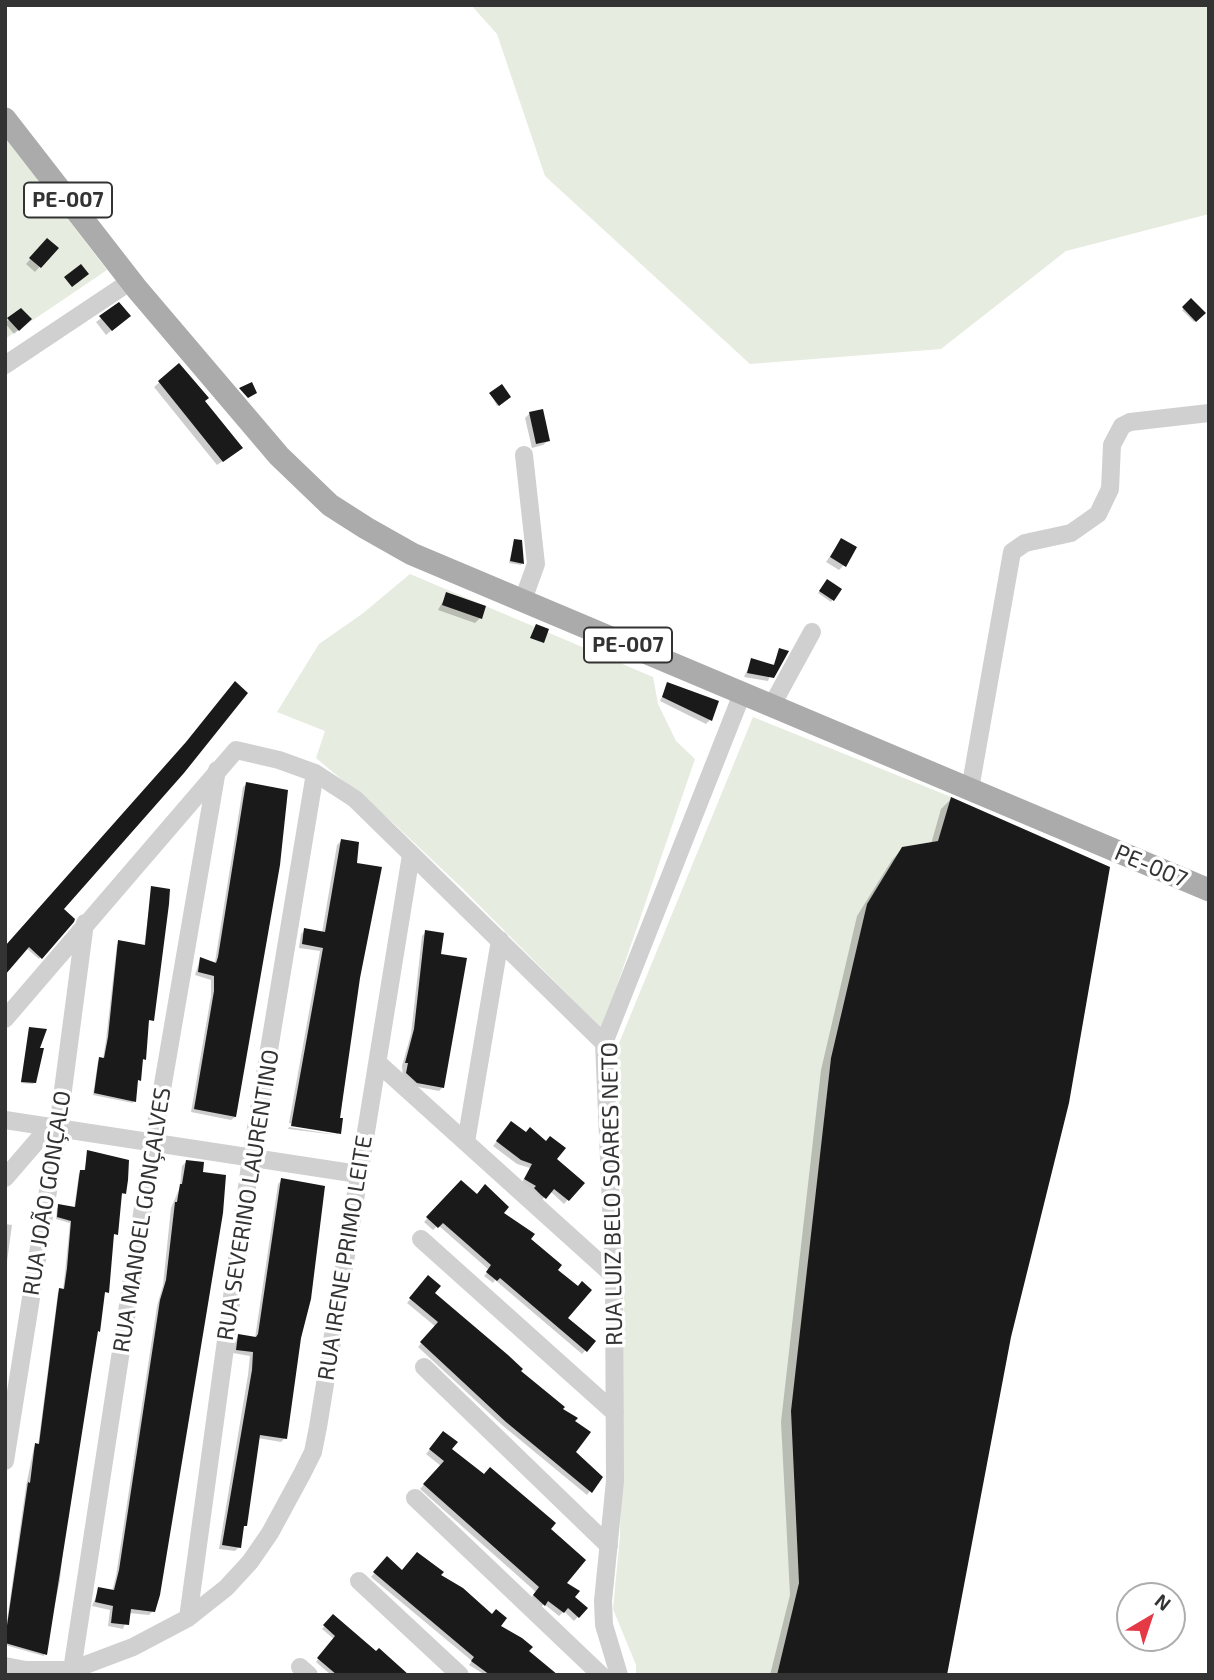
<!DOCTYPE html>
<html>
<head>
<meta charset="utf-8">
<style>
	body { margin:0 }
	#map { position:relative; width:1214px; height:1680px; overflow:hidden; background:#fff; font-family:"Exo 2",sans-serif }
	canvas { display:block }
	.frame { position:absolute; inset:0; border:7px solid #333; pointer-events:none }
	.north { position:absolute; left:1116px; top:1582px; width:70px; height:70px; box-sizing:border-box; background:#fff; border:2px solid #adadad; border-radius:50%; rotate:39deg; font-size:19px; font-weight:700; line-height:28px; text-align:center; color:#333 }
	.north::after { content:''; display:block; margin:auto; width:24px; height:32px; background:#e63946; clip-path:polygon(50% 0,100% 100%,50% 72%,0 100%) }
</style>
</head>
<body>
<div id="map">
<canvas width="1214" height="1680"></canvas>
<div class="frame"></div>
<div class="north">N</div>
</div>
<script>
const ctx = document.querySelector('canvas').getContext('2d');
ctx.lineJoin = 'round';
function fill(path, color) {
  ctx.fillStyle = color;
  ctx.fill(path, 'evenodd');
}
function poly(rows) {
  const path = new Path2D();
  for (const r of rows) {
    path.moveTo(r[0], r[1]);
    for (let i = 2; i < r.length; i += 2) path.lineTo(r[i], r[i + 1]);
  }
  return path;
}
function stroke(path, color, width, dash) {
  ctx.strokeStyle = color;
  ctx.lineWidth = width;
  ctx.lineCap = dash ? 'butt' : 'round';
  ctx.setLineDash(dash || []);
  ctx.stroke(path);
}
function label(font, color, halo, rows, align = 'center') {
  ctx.font = font + ' "Exo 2",sans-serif';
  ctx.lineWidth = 7;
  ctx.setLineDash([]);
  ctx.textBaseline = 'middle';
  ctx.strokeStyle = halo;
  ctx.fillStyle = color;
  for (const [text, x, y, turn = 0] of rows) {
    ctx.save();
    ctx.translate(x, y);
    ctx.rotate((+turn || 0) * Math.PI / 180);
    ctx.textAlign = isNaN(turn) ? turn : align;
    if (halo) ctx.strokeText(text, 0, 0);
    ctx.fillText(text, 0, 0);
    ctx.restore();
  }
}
fill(poly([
	[471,5,1209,5,1209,214,1066,251,941,349,750,364,545,176,497,34],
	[5,137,107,270,5,339],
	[410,574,653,677,658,704,676,741,695,759,602,1029,462,888,390,820,316,758,325,731,277,712,319,644,362,614],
	[753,717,951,797,938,841,902,847,867,904,831,1058,791,1414,799,1583,777,1675,636,1675,636,1665,613,1609,620,1536,624,1292,617,1048]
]), '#e6ecdf');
fill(poly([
	[47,240,56,248,35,272,26,264],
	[1191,301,1203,313,1194,322,1182,310],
	[119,305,124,320,106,335,96,322],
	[21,310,30,319,14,334,5,323],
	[179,365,236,452,217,465,154,387],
	[491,394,507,399,497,406],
	[530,413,548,441,543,445,532,448,525,418],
	[841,540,844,565,839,570,826,562],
	[514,541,522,563,521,565,509,563],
	[826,583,840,590,831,602,818,593],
	[447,594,480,618,475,623,438,610],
	[780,650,768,681,744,677,752,660,772,667],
	[668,684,710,720,706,724,660,701],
	[247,784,235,1117,231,1120,191,1112,211,996,211,980,195,975,200,959,215,962,243,787],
	[951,799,1009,1337,946,1675,770,1675,790,1595,781,1422,821,1070,857,916,892,860,902,849,931,844,941,809],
	[341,841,355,865,358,977,338,1134,289,1123,320,951,299,948,301,934,305,930,322,933,337,845],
	[152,888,152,1020,147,1021,145,1059,141,1060,133,1103,93,1095,98,1061,103,1059,106,1040,117,944,144,947],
	[61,909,72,921,39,959,26,948],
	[426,932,439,955,443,1087,439,1091,413,1086,403,1078,402,1066,411,1034,422,936],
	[30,1029,35,1082,33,1084,21,1083],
	[289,1127,337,1135,288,1129],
	[508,1127,555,1159,582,1183,564,1204,550,1191,541,1201,531,1193,533,1191,521,1184,530,1168,517,1164,493,1146],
	[88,1152,125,1193,121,1195,116,1234,112,1235,107,1292,103,1293,69,1490,60,1580,44,1656,5,1645,5,1635,26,1486,34,1447,38,1446,58,1292,63,1290,65,1272,70,1223,56,1219,57,1208,74,1209,79,1173,84,1172],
	[186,1162,201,1173,153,1611,149,1615,129,1613,123,1629,108,1626,110,1610,92,1606,99,1589,112,1591,116,1576,157,1306,163,1285,171,1208,180,1187,182,1166],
	[282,1180,300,1337,285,1438,281,1442,258,1438,239,1547,235,1551,219,1549,248,1375,250,1356,233,1353,235,1340,239,1336,255,1338,278,1184],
	[461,1182,502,1214,556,1270,566,1318,593,1342,582,1354,495,1280,493,1283,484,1276,489,1270,438,1225,433,1230,424,1222],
	[5,1224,12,1225,5,1276],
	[425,1281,433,1293,561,1410,574,1452,600,1477,587,1495,502,1425,418,1347,436,1327,407,1303],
	[440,1437,450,1449,548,1529,564,1583,573,1598,585,1609,574,1621,564,1611,559,1616,544,1604,540,1608,530,1599,536,1592,420,1489,441,1466,426,1454],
	[387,1559,402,1572,439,1576,556,1675,485,1675,469,1665,472,1661,371,1577],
	[333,1616,405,1675,331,1675,316,1662,334,1639,322,1629]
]), '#0003');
fill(poly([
	[47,238,59,248,41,268,29,258],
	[81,264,89,274,72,287,64,277],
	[1191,298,1206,313,1196,322,1182,307],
	[119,302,131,316,112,331,99,316],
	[21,308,32,319,19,331,7,318],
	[179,363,209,398,205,401,243,448,223,462,158,381],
	[252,382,257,393,248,398,239,388],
	[502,384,511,397,499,406,489,393],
	[543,409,550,441,536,444,529,412],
	[841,538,857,547,846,567,830,557],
	[514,539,522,540,524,564,510,561],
	[827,579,842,589,834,601,819,591],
	[446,592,486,606,482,619,442,605],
	[536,624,549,629,544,643,530,638],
	[779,648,789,651,774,678,747,673,751,658,774,665],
	[235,681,248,693,184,773,64,909,75,919,74,922,42,959,29,947,5,975,5,946,186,742],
	[667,682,719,701,712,721,662,697],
	[246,782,288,790,280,865,236,1117,194,1109,214,991,214,976,198,972,200,957,216,963,218,957],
	[951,797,1110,867,1069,1103,1011,1337,947,1675,777,1675,799,1583,791,1411,831,1058,867,904,902,847,938,841],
	[341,839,359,842,357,863,382,867,360,978,340,1118,343,1118,341,1134,291,1126,323,948,302,944,304,928,325,932],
	[151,886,170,889,169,904,154,1021,149,1020,146,1060,143,1059,141,1081,138,1080,136,1102,94,1093,99,1057,104,1058,108,1037,118,940,145,945],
	[425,930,444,933,441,954,467,958,444,1088,417,1083,406,1073,408,1063,405,1063,414,1029],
	[29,1027,47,1029,40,1048,44,1048,36,1083,21,1082],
	[511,1121,526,1132,530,1127,546,1141,550,1136,566,1148,557,1159,585,1183,569,1201,554,1189,546,1199,541,1195,534,1188,536,1186,524,1179,532,1164,521,1160,496,1141],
	[87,1150,129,1160,128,1180,126,1194,122,1193,118,1235,114,1234,109,1293,105,1292,100,1332,98,1331,47,1655,5,1643,5,1639,28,1482,30,1483,35,1443,39,1444,59,1288,64,1289,67,1268,71,1221,57,1217,58,1204,75,1207,80,1170,85,1170],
	[186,1160,204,1162,203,1172,226,1175,223,1213,160,1595,155,1612,131,1609,129,1625,111,1623,113,1606,95,1602,98,1587,114,1590,119,1570,160,1300,166,1280,175,1202,177,1202,180,1184,182,1184],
	[281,1178,325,1186,311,1299,301,1338,287,1439,260,1435,247,1526,244,1526,241,1548,222,1545,252,1370,253,1352,236,1350,238,1334,256,1337,258,1334],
	[461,1180,477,1194,485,1184,509,1207,504,1213,535,1234,531,1239,562,1265,558,1270,578,1286,582,1281,592,1290,568,1318,596,1341,587,1352,500,1278,497,1281,486,1272,491,1265,443,1223,438,1228,426,1217],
	[428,1275,441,1286,435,1293,508,1355,523,1369,521,1371,565,1407,563,1409,578,1418,575,1421,591,1432,576,1452,603,1477,592,1493,506,1422,420,1342,438,1322,409,1298],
	[443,1431,458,1442,452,1449,484,1474,490,1467,556,1523,551,1529,586,1560,567,1583,580,1591,575,1597,588,1608,579,1618,568,1608,564,1613,548,1601,545,1606,533,1595,539,1587,423,1484,444,1461,429,1449],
	[417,1552,444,1572,441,1575,463,1588,492,1614,496,1609,507,1618,501,1626,522,1638,533,1647,529,1651,558,1675,490,1675,471,1661,474,1657,373,1572,387,1556,402,1570],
	[333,1614,376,1651,379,1648,409,1675,337,1675,317,1658,335,1636,323,1625]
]), '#1a1a1a');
stroke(poly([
	[5,365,131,281],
	[523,600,536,564,524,455],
	[771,707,812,632],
	[970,789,1012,552,1025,543,1071,533,1098,514,1110,489,1112,445,1122,426,1130,422,1209,413],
	[5,1019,236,750,279,760,315,773,355,799,604,1043],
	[378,1063,614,1276],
	[5,1120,358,1174],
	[466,1142,500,940],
	[5,1178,49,1127],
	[421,1239,615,1413],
	[424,1367,609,1546],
	[5,1461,58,1128,85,923],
	[415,1498,601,1675],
	[359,1581,460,1675],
	[188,1618,251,1158,315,773],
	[5,1666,26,1670,72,1670,133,1647,188,1618,226,1588,250,1562,270,1533,302,1474,313,1452,318,1427,411,855],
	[300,1667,309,1675],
	[72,1670,153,1142,217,770],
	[619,1675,604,1625,603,1601,615,1481,614,1276,604,1043,742,694]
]), '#d0d0d0', 18);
stroke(poly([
	[5,119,137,289,279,456,330,505,366,528,412,554,1209,890]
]), '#ababab', 23);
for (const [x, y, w] of [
	[68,200,88],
	[628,645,88]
]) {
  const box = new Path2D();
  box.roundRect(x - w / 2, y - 17.5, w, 35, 5);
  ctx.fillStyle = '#fff';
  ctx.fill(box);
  stroke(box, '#333', 2);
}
label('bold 21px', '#333', null, [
	["PE-007",68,200],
	["PE-007",628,645]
]);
label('23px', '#333', '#fff', [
	["PE-007",1151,866,23],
	["RUA JOÃO GONÇALO",47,1193,-81],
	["RUA LUIZ BELO SOARES NETO",612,1194,-91],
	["RUA SEVERINO LAURENTINO",248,1195,-81],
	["RUA MANOEL GONÇALVES",142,1220,-81],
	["RUA IRENE PRIMO LEITE",345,1258,-81]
]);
</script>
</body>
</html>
